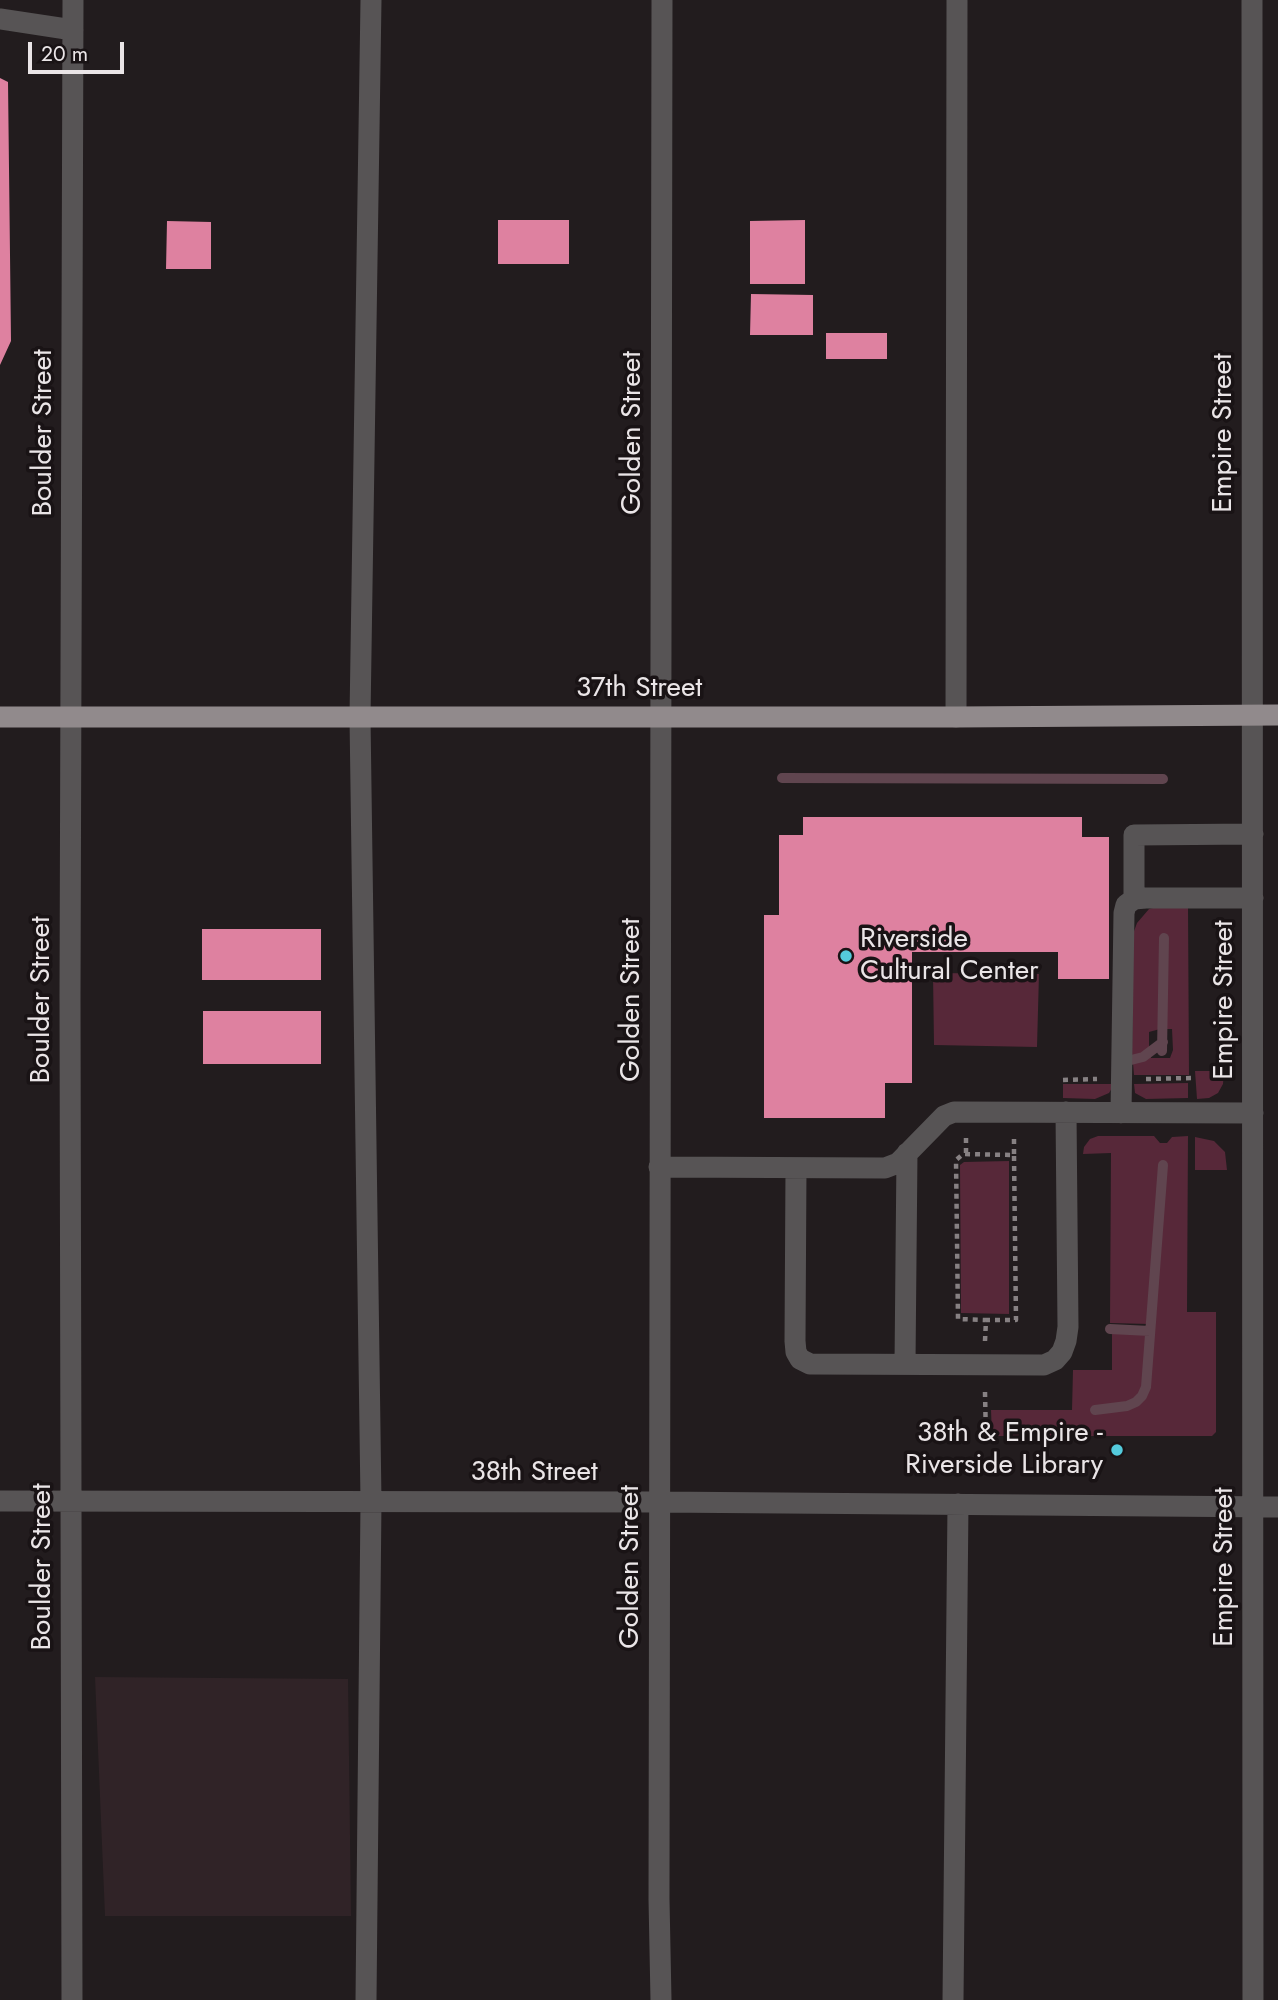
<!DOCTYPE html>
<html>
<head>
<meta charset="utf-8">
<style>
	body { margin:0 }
	#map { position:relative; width:1278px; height:2000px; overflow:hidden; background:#221c1e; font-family:Jost,sans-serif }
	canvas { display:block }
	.scale { position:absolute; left:28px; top:42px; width:96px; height:32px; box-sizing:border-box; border:4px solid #eae5e7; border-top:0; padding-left:9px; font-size:21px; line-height:24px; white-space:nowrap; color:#eae5e7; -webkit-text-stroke:5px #191315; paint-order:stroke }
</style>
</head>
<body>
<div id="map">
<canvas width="1278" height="2000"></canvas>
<div class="scale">20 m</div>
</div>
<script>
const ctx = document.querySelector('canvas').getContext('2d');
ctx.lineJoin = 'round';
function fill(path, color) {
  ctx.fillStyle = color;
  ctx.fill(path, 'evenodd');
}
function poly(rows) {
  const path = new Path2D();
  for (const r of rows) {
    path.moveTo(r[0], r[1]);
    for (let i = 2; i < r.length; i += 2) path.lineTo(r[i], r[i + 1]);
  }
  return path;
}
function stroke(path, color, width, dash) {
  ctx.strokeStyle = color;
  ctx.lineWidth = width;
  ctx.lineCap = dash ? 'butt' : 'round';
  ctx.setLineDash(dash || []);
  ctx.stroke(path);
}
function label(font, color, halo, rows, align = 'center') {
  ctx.font = font + ' Jost,sans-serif';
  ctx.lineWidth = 7;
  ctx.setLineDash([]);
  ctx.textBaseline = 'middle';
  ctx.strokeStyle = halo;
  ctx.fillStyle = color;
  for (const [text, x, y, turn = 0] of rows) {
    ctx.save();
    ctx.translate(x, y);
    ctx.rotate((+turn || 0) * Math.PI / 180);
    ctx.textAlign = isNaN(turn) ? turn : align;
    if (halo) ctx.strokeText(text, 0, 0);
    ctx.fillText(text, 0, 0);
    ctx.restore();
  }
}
fill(poly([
	[95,1677,348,1679,351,1916,105,1916]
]), '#302327');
fill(poly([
	[1188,906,1189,1075,1134,1075,1133,1063,1143,1061,1151,1055,1151,1058,1170,1058,1173,1050,1172,1029,1165,1029,1167,940,1166,934,1164,934,1161,937,1160,1029,1149,1032,1149,1049,1140,1055,1132,1056,1133,934,1137,923,1149,909,1157,907],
	[933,973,1039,974,1037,1047,934,1045],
	[1195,1071,1224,1071,1223,1084,1218,1093,1209,1098,1197,1099],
	[1188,1083,1188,1098,1146,1099,1135,1093,1134,1084],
	[1063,1084,1112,1084,1112,1088,1109,1093,1095,1099,1063,1098],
	[1098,1136,1154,1136,1160,1143,1167,1143,1172,1137,1188,1136,1187,1312,1216,1312,1216,1432,1212,1436,992,1436,991,1410,1072,1410,1073,1370,1112,1370,1112,1332,1148,1333,1144,1385,1140,1395,1133,1400,1126,1403,1093,1407,1091,1411,1096,1413,1128,1409,1138,1404,1145,1397,1150,1384,1167,1167,1163,1161,1159,1167,1149,1324,1110,1323,1111,1153,1083,1154,1084,1147,1090,1139],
	[1195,1137,1214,1141,1225,1152,1227,1170,1195,1170],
	[1009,1161,1009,1314,961,1313,960,1165,964,1162]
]), '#572839');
stroke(poly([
	[782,778,1163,779],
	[1162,1051,1164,938],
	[1131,1060,1143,1057,1163,1042],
	[1110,1329,1150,1331],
	[1095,1410,1127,1406,1136,1402,1142,1396,1146,1387,1163,1165]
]), '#60454f', 10);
fill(poly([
	[0,78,8,82,11,341,0,365],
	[498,220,569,220,569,264,498,264],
	[805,220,805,284,750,284,750,221],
	[167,221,211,222,211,269,166,269],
	[751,294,813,295,813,335,750,335],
	[826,333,887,333,887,359,826,359],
	[803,817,1082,817,1082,837,1109,837,1109,979,1058,979,1058,952,912,952,912,1083,885,1083,885,1118,764,1118,764,915,779,915,779,835,803,835],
	[202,929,321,929,321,980,202,980],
	[203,1011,321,1011,321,1064,203,1064]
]), '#de81a0');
stroke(poly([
	[1146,1079,1192,1078],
	[1063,1080,1097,1079],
	[966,1138,966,1154],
	[1014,1139,1014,1155],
	[985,1341,986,1320,1016,1320,1014,1155,963,1154,956,1160,958,1319,986,1320],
	[985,1392,986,1440]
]), '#878183', 4.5, [5, 5]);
stroke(poly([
	[1252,0,1253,2000],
	[0,19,73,30],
	[956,717,957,0],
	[1134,899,1134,835,1253,834],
	[1121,1113,1124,913,1126,905,1134,899,1146,898,1253,898],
	[659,1167,885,1168,898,1163,944,1116,954,1112,1253,1113],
	[796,1168,795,1341,796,1352,800,1359,810,1364,1044,1365,1055,1360,1062,1352,1066,1341,1068,1327,1066,1112],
	[905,1364,907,1153],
	[0,1501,659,1502,1278,1507],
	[72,2000,70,994,73,0],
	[366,2000,371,1501,360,717,371,0],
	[661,2000,659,1899,662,0],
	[953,2000,958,1504]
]), '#575455', 21);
stroke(poly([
	[0,717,956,717,1278,715]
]), '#918a8c', 21);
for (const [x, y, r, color] of [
	[846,956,7,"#54cadc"],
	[1117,1450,7,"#54cadc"]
]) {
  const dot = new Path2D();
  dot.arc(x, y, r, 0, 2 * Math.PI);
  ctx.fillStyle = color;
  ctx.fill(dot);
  stroke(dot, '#191315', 2.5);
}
label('28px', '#eae5e7', '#191315', [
	["Boulder Street",44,433,-90],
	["Golden Street",633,433,-90],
	["Empire Street",1224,433,-90],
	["37th Street",639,689],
	["Boulder Street",42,1000,-90],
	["Golden Street",632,1000,-90],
	["Empire Street",1225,1000,-90],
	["38th Street",534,1473],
	["Boulder Street",43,1567,-90],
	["Golden Street",631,1567,-90],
	["Empire Street",1225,1567,-90]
]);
label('28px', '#eae5e7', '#191315', [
	["Riverside",860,940],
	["Cultural Center",860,972],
	["38th & Empire -",1103,1434,"right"],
	["Riverside Library",1103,1466,"right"]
], 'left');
</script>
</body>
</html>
